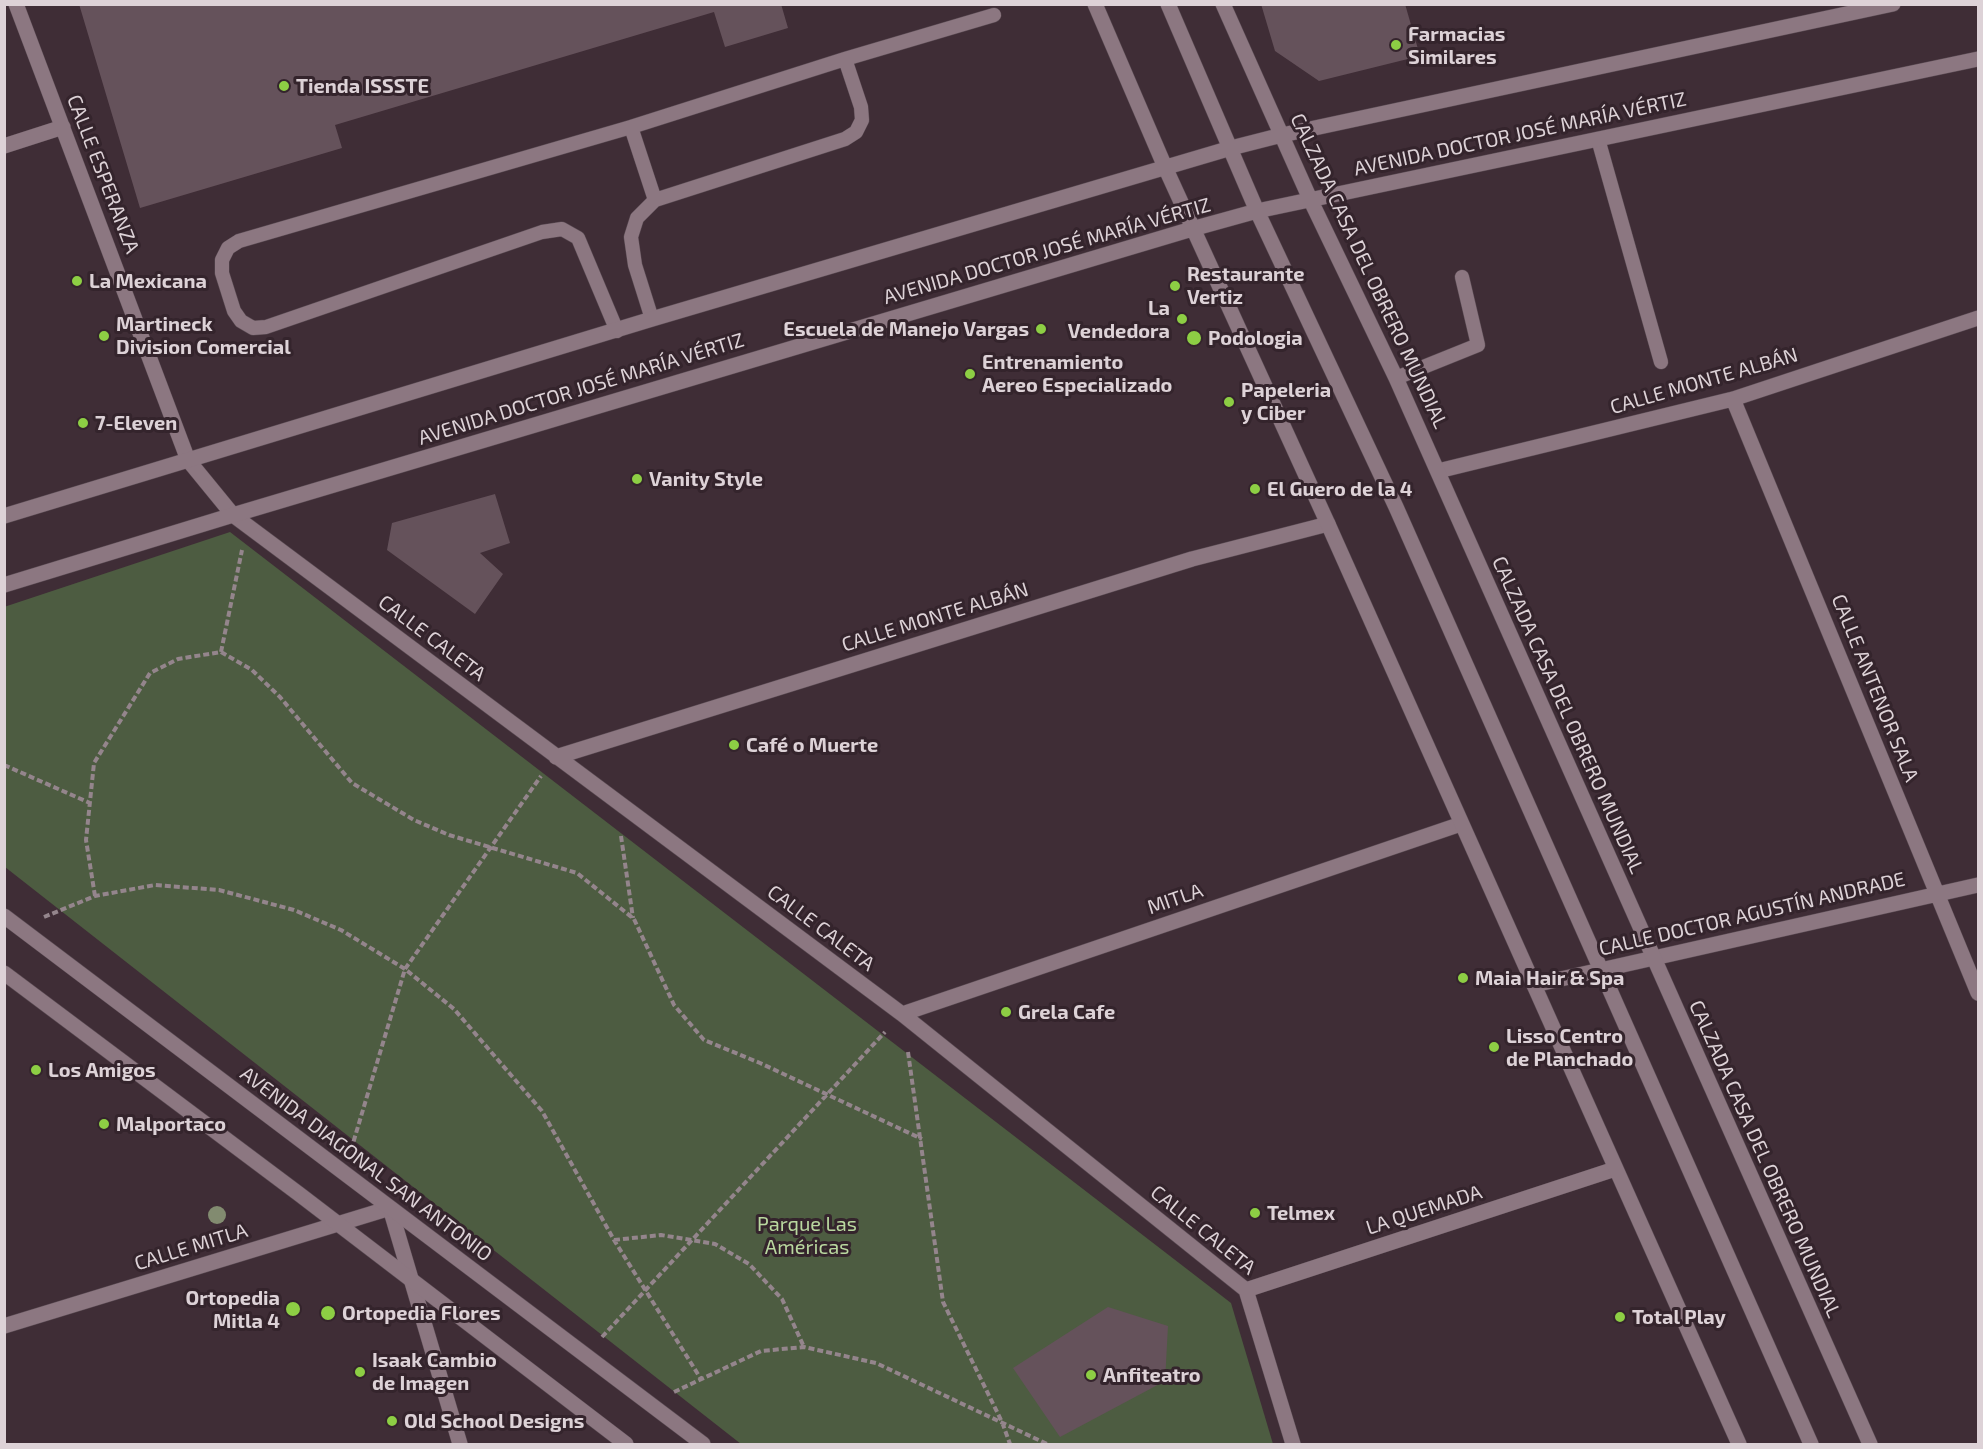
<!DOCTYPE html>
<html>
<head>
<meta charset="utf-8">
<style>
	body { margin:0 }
	#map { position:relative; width:1983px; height:1449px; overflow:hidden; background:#3f2d36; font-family:"Exo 2",sans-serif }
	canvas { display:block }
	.frame { position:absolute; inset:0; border:6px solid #ddd2d7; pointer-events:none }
</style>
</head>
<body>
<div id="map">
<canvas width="1983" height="1449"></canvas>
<div class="frame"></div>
</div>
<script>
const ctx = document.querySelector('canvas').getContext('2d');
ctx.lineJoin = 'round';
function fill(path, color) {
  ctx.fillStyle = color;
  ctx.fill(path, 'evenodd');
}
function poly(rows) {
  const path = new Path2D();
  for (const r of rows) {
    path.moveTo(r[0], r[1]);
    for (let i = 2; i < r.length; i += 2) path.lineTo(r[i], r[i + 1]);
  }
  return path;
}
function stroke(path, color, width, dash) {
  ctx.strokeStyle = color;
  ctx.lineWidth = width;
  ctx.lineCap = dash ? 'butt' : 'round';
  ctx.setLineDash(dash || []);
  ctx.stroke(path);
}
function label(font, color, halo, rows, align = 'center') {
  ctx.font = font + ' "Exo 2",sans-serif';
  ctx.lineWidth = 6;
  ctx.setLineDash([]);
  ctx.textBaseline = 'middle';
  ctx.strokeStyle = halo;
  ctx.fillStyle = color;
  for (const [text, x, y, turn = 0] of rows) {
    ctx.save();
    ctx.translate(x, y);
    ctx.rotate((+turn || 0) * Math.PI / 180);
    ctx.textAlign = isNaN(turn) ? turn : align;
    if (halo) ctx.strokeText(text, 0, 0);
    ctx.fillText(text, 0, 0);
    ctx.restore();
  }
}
fill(poly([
	[230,532,1231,1303,1273,1444,741,1444,5,867,4,607]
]), '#4d5c41');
fill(poly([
	[79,4,781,4,788,28,725,47,714,12,335,125,342,148,140,208],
	[1261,4,1405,4,1420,56,1319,81,1275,51],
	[495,494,510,543,480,553,503,574,475,614,387,550,392,523],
	[1108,1307,1168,1326,1165,1381,1060,1437,1013,1368]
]), '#65525b');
const lane = poly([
	[631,127,655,200],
	[1598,139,1661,362],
	[652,319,635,265,631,237,637,218,655,200,845,139,856,132,862,120,861,107,845,59],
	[617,331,578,238,562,229,542,232,266,327,253,328,241,321,234,311,222,273,222,260,228,248,239,241,631,127,845,59,994,15],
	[1396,378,1478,345,1462,277]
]);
const street = poly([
	[16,4,188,460,233,515,902,1014,1246,1290,1293,1444],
	[4,146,63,127],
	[1733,399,1978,993],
	[1438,471,1733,399,1978,318],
	[556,757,1192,559,1328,524],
	[1534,985,1978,885],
	[902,1014,1461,824],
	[1246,1290,1615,1169],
	[4,1326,390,1208,460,1444]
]);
const secondary = poly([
	[1095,4,1165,167,1328,524,1739,1444],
	[1168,4,1257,211,1396,507,1811,1444],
	[1223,4,1310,199,1396,378,1870,1444],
	[4,516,652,319,1231,148,1282,135,1893,4],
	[4,585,233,515,1192,229,1257,211,1978,59],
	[4,916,703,1444],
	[4,973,299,1194,626,1444]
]);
stroke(lane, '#594a52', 15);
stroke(street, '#594a52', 16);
stroke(secondary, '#594a52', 16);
stroke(poly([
	[221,652,242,550],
	[4,765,90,803],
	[621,836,633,918],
	[95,896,86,840,94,763,150,673,178,659,221,652,252,670,280,697,352,783,414,820,449,835,577,873,634,919,674,1005,704,1040,760,1063,922,1139],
	[44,917,95,896,155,885,219,890,294,910,341,930,405,969,454,1009,542,1111,614,1240,701,1379],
	[908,1052,943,1302,1002,1422,1010,1444],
	[351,1150,405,969,541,776],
	[614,1240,661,1235,715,1244,749,1264,782,1299,804,1347],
	[602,1337,885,1032],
	[674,1392,761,1351,804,1347,876,1363,1047,1444]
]), '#94858c', 4, [6, 3]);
stroke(lane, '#8c7781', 14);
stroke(street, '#8c7781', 15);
stroke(secondary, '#8c7781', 15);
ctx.fillStyle = '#828b70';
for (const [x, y] of [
	[217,1215]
]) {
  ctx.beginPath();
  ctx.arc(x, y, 9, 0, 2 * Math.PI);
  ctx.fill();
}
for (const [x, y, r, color] of [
	[1396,45,6,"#8dce44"],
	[284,86,6,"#8dce44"],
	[77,281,6,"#8dce44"],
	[1175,286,6,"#8dce44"],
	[1182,319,6,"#8dce44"],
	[1041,329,6,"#8dce44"],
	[104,336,6,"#8dce44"],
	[1194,338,8,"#8dce44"],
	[970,374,6,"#8dce44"],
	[1229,402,6,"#8dce44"],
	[83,423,6,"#8dce44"],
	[637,479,6,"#8dce44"],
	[1255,489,6,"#8dce44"],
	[734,745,6,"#8dce44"],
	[1463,978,6,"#8dce44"],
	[1006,1012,6,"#8dce44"],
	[1494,1047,6,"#8dce44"],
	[36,1070,6,"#8dce44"],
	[104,1124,6,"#8dce44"],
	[1255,1213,6,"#8dce44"],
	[293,1309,8,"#8dce44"],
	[328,1313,8,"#8dce44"],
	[1620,1317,6,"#8dce44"],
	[360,1372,6,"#8dce44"],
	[1091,1375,6,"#8dce44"],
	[392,1421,6,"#8dce44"]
]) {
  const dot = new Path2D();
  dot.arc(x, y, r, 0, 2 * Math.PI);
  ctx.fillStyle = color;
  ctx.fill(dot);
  stroke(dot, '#34242c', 2);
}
label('bold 20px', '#ddd2d7', '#34242c', [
	["Farmacias",1408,34],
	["Similares",1408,57],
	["Tienda ISSSTE",296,86],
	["Restaurante",1187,274],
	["Vertiz",1187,297],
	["La Mexicana",89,281],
	["La",1170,308,"right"],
	["Vendedora",1170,331,"right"],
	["Martineck",116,324],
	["Division Comercial",116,347],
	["Escuela de Manejo Vargas",1029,329,"right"],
	["Podologia",1208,338],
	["Entrenamiento",982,362],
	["Aereo Especializado",982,385],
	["Papeleria",1241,390],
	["y Ciber",1241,413],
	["7-Eleven",95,423],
	["Vanity Style",649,479],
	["El Guero de la 4",1267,489],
	["Café o Muerte",746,745],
	["Maia Hair & Spa",1475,978],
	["Grela Cafe",1018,1012],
	["Lisso Centro",1506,1036],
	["de Planchado",1506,1059],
	["Los Amigos",48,1070],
	["Malportaco",116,1124],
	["Telmex",1267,1213],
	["Ortopedia",280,1298,"right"],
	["Mitla 4",280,1321,"right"],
	["Ortopedia Flores",342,1313],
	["Total Play",1632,1317],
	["Isaak Cambio",372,1360],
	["de Imagen",372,1383],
	["Anfiteatro",1103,1375],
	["Old School Designs",404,1421]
], 'left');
label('20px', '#ddd2d7', '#34242c', [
	["AVENIDA DOCTOR JOSÉ MARÍA VÉRTIZ",1520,134,-12],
	["CALLE ESPERANZA",103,174,69],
	["AVENIDA DOCTOR JOSÉ MARÍA VÉRTIZ",1047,251,-16],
	["CALZADA CASA DEL OBRERO MUNDIAL",1369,271,65],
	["CALLE MONTE ALBÁN",1704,381,-16],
	["AVENIDA DOCTOR JOSÉ MARÍA VÉRTIZ",581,389,-17],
	["CALLE MONTE ALBÁN",935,617,-17],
	["CALLE CALETA",432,638,37],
	["CALLE ANTENOR SALA",1875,688,68],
	["CALZADA CASA DEL OBRERO MUNDIAL",1568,715,66],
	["MITLA",1175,899,-19],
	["CALLE DOCTOR AGUSTÍN ANDRADE",1752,914,-13],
	["CALLE CALETA",821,928,37],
	["CALZADA CASA DEL OBRERO MUNDIAL",1765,1159,66],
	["AVENIDA DIAGONAL SAN ANTONIO",366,1164,37],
	["LA QUEMADA",1424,1210,-18],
	["CALLE CALETA",1203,1230,39],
	["CALLE MITLA",191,1247,-17]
]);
label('20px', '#b9d89f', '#34242c', [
	["Parque Las",807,1224],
	["Américas",807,1247]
]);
</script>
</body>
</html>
